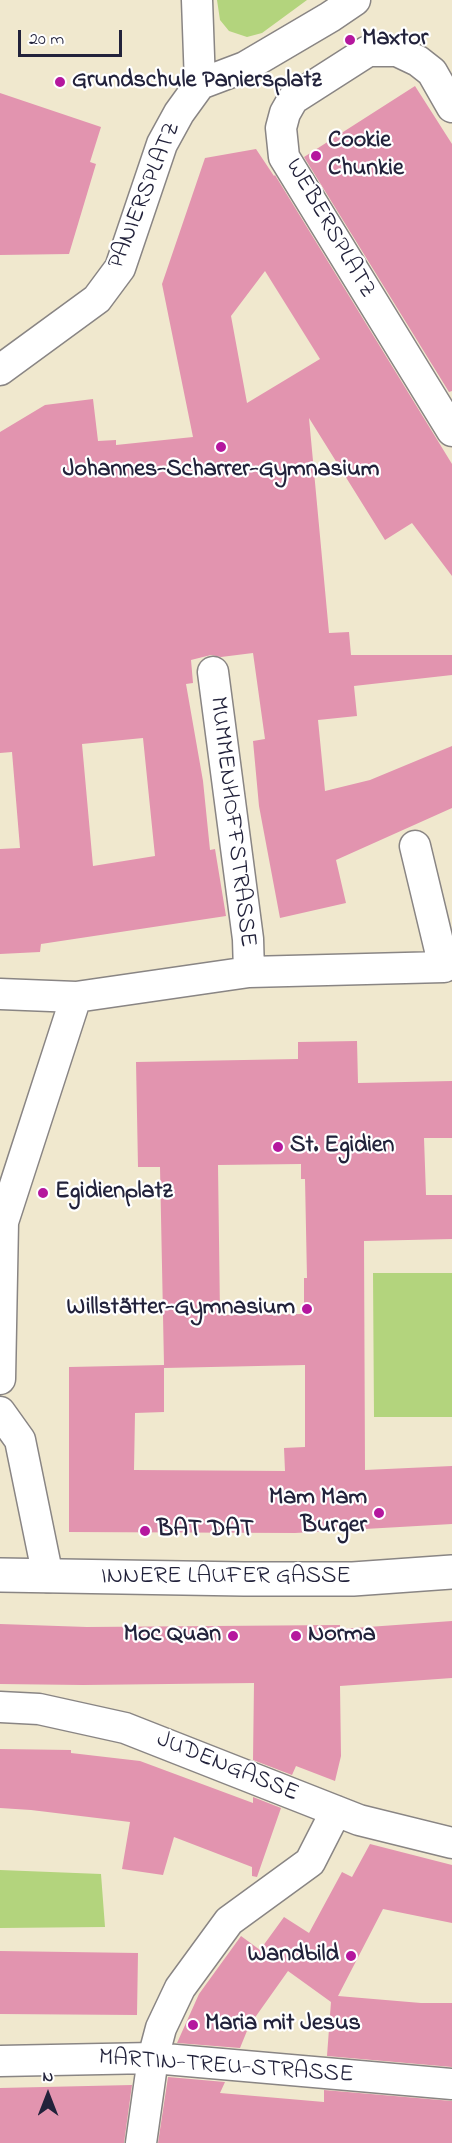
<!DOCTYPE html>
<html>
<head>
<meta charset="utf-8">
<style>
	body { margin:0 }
	#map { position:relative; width:452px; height:2143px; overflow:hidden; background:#f0e8ce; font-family:"Indie Flower",sans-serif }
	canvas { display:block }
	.north { position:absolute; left:18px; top:2065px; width:60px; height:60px; -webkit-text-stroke:4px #fff; paint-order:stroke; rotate:0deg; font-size:16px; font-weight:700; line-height:24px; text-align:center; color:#22223b }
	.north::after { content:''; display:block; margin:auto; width:21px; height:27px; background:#22223b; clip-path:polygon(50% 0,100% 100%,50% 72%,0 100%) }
	.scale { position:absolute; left:18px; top:30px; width:104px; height:27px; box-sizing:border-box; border:3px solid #22223b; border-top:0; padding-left:8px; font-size:18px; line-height:21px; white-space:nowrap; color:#22223b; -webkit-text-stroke:4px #fff; paint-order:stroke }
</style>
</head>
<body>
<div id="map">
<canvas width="452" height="2143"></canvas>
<div class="north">N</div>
<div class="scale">20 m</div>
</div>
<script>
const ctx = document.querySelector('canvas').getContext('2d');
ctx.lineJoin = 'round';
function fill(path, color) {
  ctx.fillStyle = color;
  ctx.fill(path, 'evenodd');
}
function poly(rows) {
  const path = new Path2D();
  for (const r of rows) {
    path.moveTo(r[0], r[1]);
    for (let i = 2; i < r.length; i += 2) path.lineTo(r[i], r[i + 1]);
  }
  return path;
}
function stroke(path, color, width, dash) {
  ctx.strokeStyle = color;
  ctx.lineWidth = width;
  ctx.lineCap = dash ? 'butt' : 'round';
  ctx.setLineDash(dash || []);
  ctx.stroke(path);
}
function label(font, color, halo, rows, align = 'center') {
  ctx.font = font + ' "Indie Flower",sans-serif';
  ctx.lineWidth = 4.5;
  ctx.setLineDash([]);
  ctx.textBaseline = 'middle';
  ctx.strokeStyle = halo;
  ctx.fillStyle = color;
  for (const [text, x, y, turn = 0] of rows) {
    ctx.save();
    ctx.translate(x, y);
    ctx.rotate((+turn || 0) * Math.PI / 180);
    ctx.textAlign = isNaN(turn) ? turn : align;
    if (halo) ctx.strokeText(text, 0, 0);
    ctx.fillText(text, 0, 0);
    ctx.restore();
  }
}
fill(poly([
	[217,0,307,0,262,33,247,37,229,31,220,20],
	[373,1273,452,1273,452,1417,374,1417],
	[0,1870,101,1874,105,1927,0,1928]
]), '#b3d47d');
fill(poly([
	[415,86,452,144,452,391,449,392,304,157],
	[0,93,101,127,90,162,96,164,69,254,0,255],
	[256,149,274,176,275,175,452,464,452,576,412,523,385,540,309,418,329,633,349,632,351,655,452,655,452,675,354,686,357,716,318,720,325,791,370,780,452,746,452,808,336,860,346,903,280,918,259,806,253,741,265,739,253,653,221,657,211,655,191,660,193,683,186,684,203,781,210,850,215,849,226,916,41,944,40,952,0,954,0,849,20,848,12,752,0,753,0,432,45,405,93,399,98,441,116,440,116,445,193,437,162,284,205,158],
	[265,271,320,359,247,403,231,316],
	[143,738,155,856,93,866,82,744],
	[357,1041,358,1083,452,1081,452,1138,424,1138,426,1195,452,1195,452,1239,364,1241,365,1470,452,1466,452,1524,295,1533,69,1532,69,1367,164,1365,160,1167,138,1167,136,1062,298,1059,298,1042],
	[301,1164,301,1179,305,1179,307,1278,304,1278,304,1314,220,1315,218,1165],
	[305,1365,305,1447,284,1448,285,1471,134,1470,135,1413,164,1412,164,1368],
	[452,1621,452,1678,340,1686,341,1756,335,1781,296,1766,292,1775,253,1760,254,1683,83,1685,0,1684,0,1624,87,1627,340,1625,340,1629],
	[0,1749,71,1750,71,1753,140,1761,253,1803,253,1797,281,1808,257,1877,252,1876,252,1867,174,1837,163,1875,122,1869,130,1822,31,1810,0,1808],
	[370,1844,452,1865,452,1923,383,1909,338,1996,421,2003,452,2003,452,2067,327,2056,331,2002,288,1971,249,2026,240,2048,177,2043,199,1994,241,1936,260,1950,284,1917,309,1933,342,1872,352,1877],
	[0,1951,138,1953,137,2015,0,2014],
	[168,2077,225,2082,220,2093,324,2102,324,2090,452,2101,452,2143,158,2143],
	[132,2085,124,2143,0,2143,0,2088]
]), '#e294af');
const minor = poly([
	[197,0,200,84],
	[200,84,245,67,330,17,355,0],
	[452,107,432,72,418,61,397,51,368,51,293,99,285,113,281,128,284,157,452,431],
	[0,370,97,299,120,268,162,144,179,113,200,84],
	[213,672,248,939,249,972],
	[0,994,76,997,249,972,444,967,415,846],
	[0,1209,3,1222,76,997],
	[0,1379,3,1222],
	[0,1412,20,1440,48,1577],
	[0,1707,39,1709,125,1728,359,1820,452,1843],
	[0,2061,153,2058,452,2084],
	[141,2143,153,2058,161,2028,180,1988,229,1921,310,1862,336,1811]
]);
const tertiary = poly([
	[0,1575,244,1579,353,1579,452,1572]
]);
stroke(minor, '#898584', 33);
stroke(tertiary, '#898584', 36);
stroke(minor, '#fff', 30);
stroke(tertiary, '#fff', 33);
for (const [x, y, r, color] of [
	[350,40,6,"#b5179e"],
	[60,82,6,"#b5179e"],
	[316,156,6,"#b5179e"],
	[221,447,6,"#b5179e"],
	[278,1147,6,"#b5179e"],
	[43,1193,6,"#b5179e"],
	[307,1309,6,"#b5179e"],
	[379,1513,6,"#b5179e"],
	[145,1531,6,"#b5179e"],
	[233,1636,6,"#b5179e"],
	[296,1636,6,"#b5179e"],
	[351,1956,6,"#b5179e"],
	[193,2025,6,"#b5179e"]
]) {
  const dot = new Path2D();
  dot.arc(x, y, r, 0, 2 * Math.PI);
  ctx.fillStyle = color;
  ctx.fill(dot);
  stroke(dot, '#fff', 2);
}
label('bold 24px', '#22223b', '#fff', [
	["Maxtor",362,40],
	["Grundschule Paniersplatz",72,82],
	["Cookie",328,142],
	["Chunkie",328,170],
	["Johannes-Scharrer-Gymnasium",221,471,"center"],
	["St. Egidien",290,1147],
	["Egidienplatz",55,1193],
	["Willstätter-Gymnasium",295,1309,"right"],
	["Mam Mam",367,1499,"right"],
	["Burger",367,1527,"right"],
	["BAT DAT",157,1531],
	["Moc Quan",221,1636,"right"],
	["Norma",308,1636],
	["Wandbild",339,1956,"right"],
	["Maria mit Jesus",205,2025]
], 'left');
label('24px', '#22223b', '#fff', [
	["PANIERSPLATZ",146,196,-68],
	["WEBERSPLATZ",329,229,60],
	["MUMMENHOFFSTRASSE",231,822,83],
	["INNERE LAUFER GASSE",226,1578],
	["JUDENGASSE",227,1768,22],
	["MARTIN-TREU-STRASSE",226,2068,4]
]);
</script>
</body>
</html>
